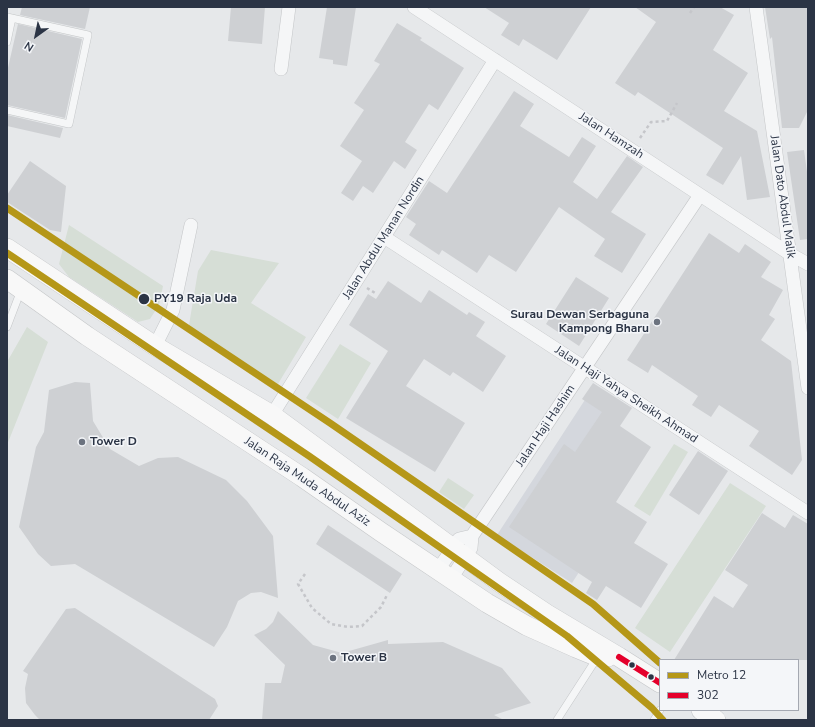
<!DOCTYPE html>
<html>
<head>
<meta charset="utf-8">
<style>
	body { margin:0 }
	#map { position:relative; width:815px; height:727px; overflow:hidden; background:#e6e8ea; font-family:"Nunito Sans",sans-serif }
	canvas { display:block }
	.frame { position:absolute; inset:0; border:8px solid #2b3445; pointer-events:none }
	.legend { position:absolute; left:659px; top:659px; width:140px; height:52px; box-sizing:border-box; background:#f4f6f9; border:1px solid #a4a8b1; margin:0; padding:5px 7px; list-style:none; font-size:12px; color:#2b3445 }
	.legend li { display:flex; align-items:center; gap:8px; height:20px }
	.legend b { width:20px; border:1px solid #a4a8b1 }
	.north { position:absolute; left:16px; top:16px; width:40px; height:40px; -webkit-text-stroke:3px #f4f6f9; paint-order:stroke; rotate:213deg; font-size:11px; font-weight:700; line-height:16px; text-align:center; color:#2b3445 }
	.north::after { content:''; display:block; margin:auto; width:14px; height:18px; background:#2b3445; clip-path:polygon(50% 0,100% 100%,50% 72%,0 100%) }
</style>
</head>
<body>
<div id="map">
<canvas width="815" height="727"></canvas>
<div class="frame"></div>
<ul class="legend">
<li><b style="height:5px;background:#b59718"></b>Metro 12</li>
<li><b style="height:5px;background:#e4002b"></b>302</li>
</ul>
<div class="north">N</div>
</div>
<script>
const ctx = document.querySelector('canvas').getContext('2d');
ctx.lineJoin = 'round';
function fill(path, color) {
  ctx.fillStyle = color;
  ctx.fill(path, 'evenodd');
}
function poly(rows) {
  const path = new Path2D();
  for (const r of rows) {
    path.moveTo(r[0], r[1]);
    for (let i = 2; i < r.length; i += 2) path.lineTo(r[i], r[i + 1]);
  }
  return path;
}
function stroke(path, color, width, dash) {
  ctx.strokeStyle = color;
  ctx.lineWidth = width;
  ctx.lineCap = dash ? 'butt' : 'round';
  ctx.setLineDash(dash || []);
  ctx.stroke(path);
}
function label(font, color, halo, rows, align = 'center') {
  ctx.font = font + ' "Nunito Sans",sans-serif';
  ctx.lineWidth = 3;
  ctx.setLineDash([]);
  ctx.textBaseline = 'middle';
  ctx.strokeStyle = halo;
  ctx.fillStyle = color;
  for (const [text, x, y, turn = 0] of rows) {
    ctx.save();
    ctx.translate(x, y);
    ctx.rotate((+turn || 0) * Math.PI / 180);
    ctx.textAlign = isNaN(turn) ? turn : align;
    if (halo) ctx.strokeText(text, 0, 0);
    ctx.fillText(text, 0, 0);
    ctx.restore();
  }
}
fill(poly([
	[592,389,626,411,577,486,617,513,572,583,497,535]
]), '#d4d7dd');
fill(poly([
	[69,225,163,286,159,305,150,319,138,322,69,277,59,264],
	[211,250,279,263,251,303,306,337,278,384,188,331,198,271],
	[27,327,48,342,7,445,7,362],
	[340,344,371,363,338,419,306,398],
	[674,444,688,452,650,516,634,506],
	[448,478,474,495,464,509,439,492],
	[730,483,766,506,670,652,635,628]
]), '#d6ded6');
fill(poly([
	[22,7,90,7,85,29,20,15],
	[231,7,265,7,262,44,228,41],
	[327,7,356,7,347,66,333,64,333,60,319,58],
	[484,7,591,7,557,60,523,39,519,46,501,35,509,23],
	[635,7,720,7,734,15,713,50,748,73,724,111,757,131,770,197,747,200,741,156,723,185,706,175,723,148,638,92,635,96,615,83,656,22],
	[765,7,808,7,808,110,799,128,782,128,772,37,770,39],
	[397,23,422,38,420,40,464,68,438,110,429,104,405,142,417,150,405,169,394,161,373,193,363,186,353,201,341,193,362,161,340,146,364,110,354,103,380,64,374,61],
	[18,24,82,39,65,118,7,105,7,72],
	[514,91,534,104,520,126,569,157,582,137,596,146,573,182,597,199,627,156,643,167,611,212,646,234,622,273,594,256,605,239,559,207,516,272,489,255,477,273,442,250,439,255,409,235,416,224,406,217,429,181,447,193],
	[7,115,63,128,60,138,7,126],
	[804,150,808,179,808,239,800,240,787,152],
	[30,161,66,186,61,232,50,230,7,202,7,195],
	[709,233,739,253,745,244,771,262,761,277,783,290,769,315,775,319,761,340,791,361,802,460,792,475,749,446,759,431,719,405,711,417,692,405,698,396,652,365,648,373,627,360],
	[576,277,609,298,579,346,546,324],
	[388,281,421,303,429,290,467,315,469,312,485,322,476,336,506,356,483,392,453,372,450,376,424,359,406,386,465,423,435,472,346,418,388,351,349,325,368,294,376,299],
	[75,382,90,383,93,421,110,449,139,466,158,458,178,457,226,480,247,501,273,536,278,598,261,592,251,593,238,601,227,627,214,647,75,564,51,566,38,554,19,527,36,447,44,432,49,390],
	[593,383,632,408,620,426,651,447,616,502,647,522,634,543,668,564,641,608,606,586,597,600,586,593,592,582,509,527,564,444,575,452,602,412,582,399],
	[698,451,728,471,699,515,669,495],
	[762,513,785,528,793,515,808,524,808,660,674,660,714,596,733,608,748,585,725,570],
	[328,525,402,574,390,593,316,544],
	[75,608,215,699,218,706,209,720,40,720,35,715,26,703,25,688,28,674,23,671,66,609],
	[278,611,313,645,342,653,388,640,388,644,443,642,502,668,531,703,494,715,504,720,262,720,265,683,281,683,285,665,254,635,266,629,273,622]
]), '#ced0d3');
const lane = poly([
	[7,17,88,35,69,124,7,110],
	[7,42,12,18],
	[7,327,18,298],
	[557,720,597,658],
	[654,720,660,710]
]);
const street = poly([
	[414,7,790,254,808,264],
	[756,7,808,388],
	[281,69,289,7],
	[384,237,808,513],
	[155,346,173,310,191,225],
	[272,415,495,60],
	[438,570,459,539,472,536],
	[451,579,471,548,472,536,700,195]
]);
const secondary = poly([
	[7,248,155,346,272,415,499,582,547,614,619,657,660,683],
	[7,279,87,336,302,477,381,532,487,603,527,626,576,648,598,657,608,657],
	[701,710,716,720]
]);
stroke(lane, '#c4c6c8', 8);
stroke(street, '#c4c6c8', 14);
stroke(secondary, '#c4c6c8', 20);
stroke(poly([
	[690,13,694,7],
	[640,138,651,122,667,121,677,103],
	[367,288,375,293],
	[305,574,298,584,312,608,331,624,348,627,362,626,381,607,387,595]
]), '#c5c6ca', 2.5, [3, 3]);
stroke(lane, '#f5f6f7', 7);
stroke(street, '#f5f6f7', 13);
stroke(secondary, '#f8f8f8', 19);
stroke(poly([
	[619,657,660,683]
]), '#e4002b', 6);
stroke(poly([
	[7,208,330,423,593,604,660,663],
	[7,253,309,456,567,636,652,708,663,720]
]), '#b59718', 7);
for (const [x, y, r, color] of [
	[144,299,6,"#2b3445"],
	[657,322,4,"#6c737f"],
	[82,442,4,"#6c737f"],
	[333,658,4,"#6c737f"],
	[632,665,3.5,"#2b3445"],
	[651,677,3.5,"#2b3445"]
]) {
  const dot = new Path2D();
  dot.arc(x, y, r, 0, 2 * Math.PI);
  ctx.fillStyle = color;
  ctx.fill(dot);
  stroke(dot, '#f4f6f9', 1.5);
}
label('12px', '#2b3445', '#f4f6f9', [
	["Jalan Hamzah",611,136,33],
	["Jalan Dato Abdul Malik",782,197,82],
	["Jalan Abdul Manan Nordin",384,238,-58],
	["Jalan Haji Yahya Sheikh Ahmad",626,395,33],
	["Jalan Haji Hashim",546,426,-56],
	["Jalan Raja Muda Abdul Aziz",307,482,34]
]);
label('bold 12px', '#2b3445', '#f4f6f9', [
	["PY19 Raja Uda",154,299]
], 'left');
label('bold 12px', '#2b3445', '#f4f6f9', [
	["Surau Dewan Serbaguna",649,315,"right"],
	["Kampong Bharu",649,329,"right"],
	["Tower D",90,442],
	["Tower B",341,658]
], 'left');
</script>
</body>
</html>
